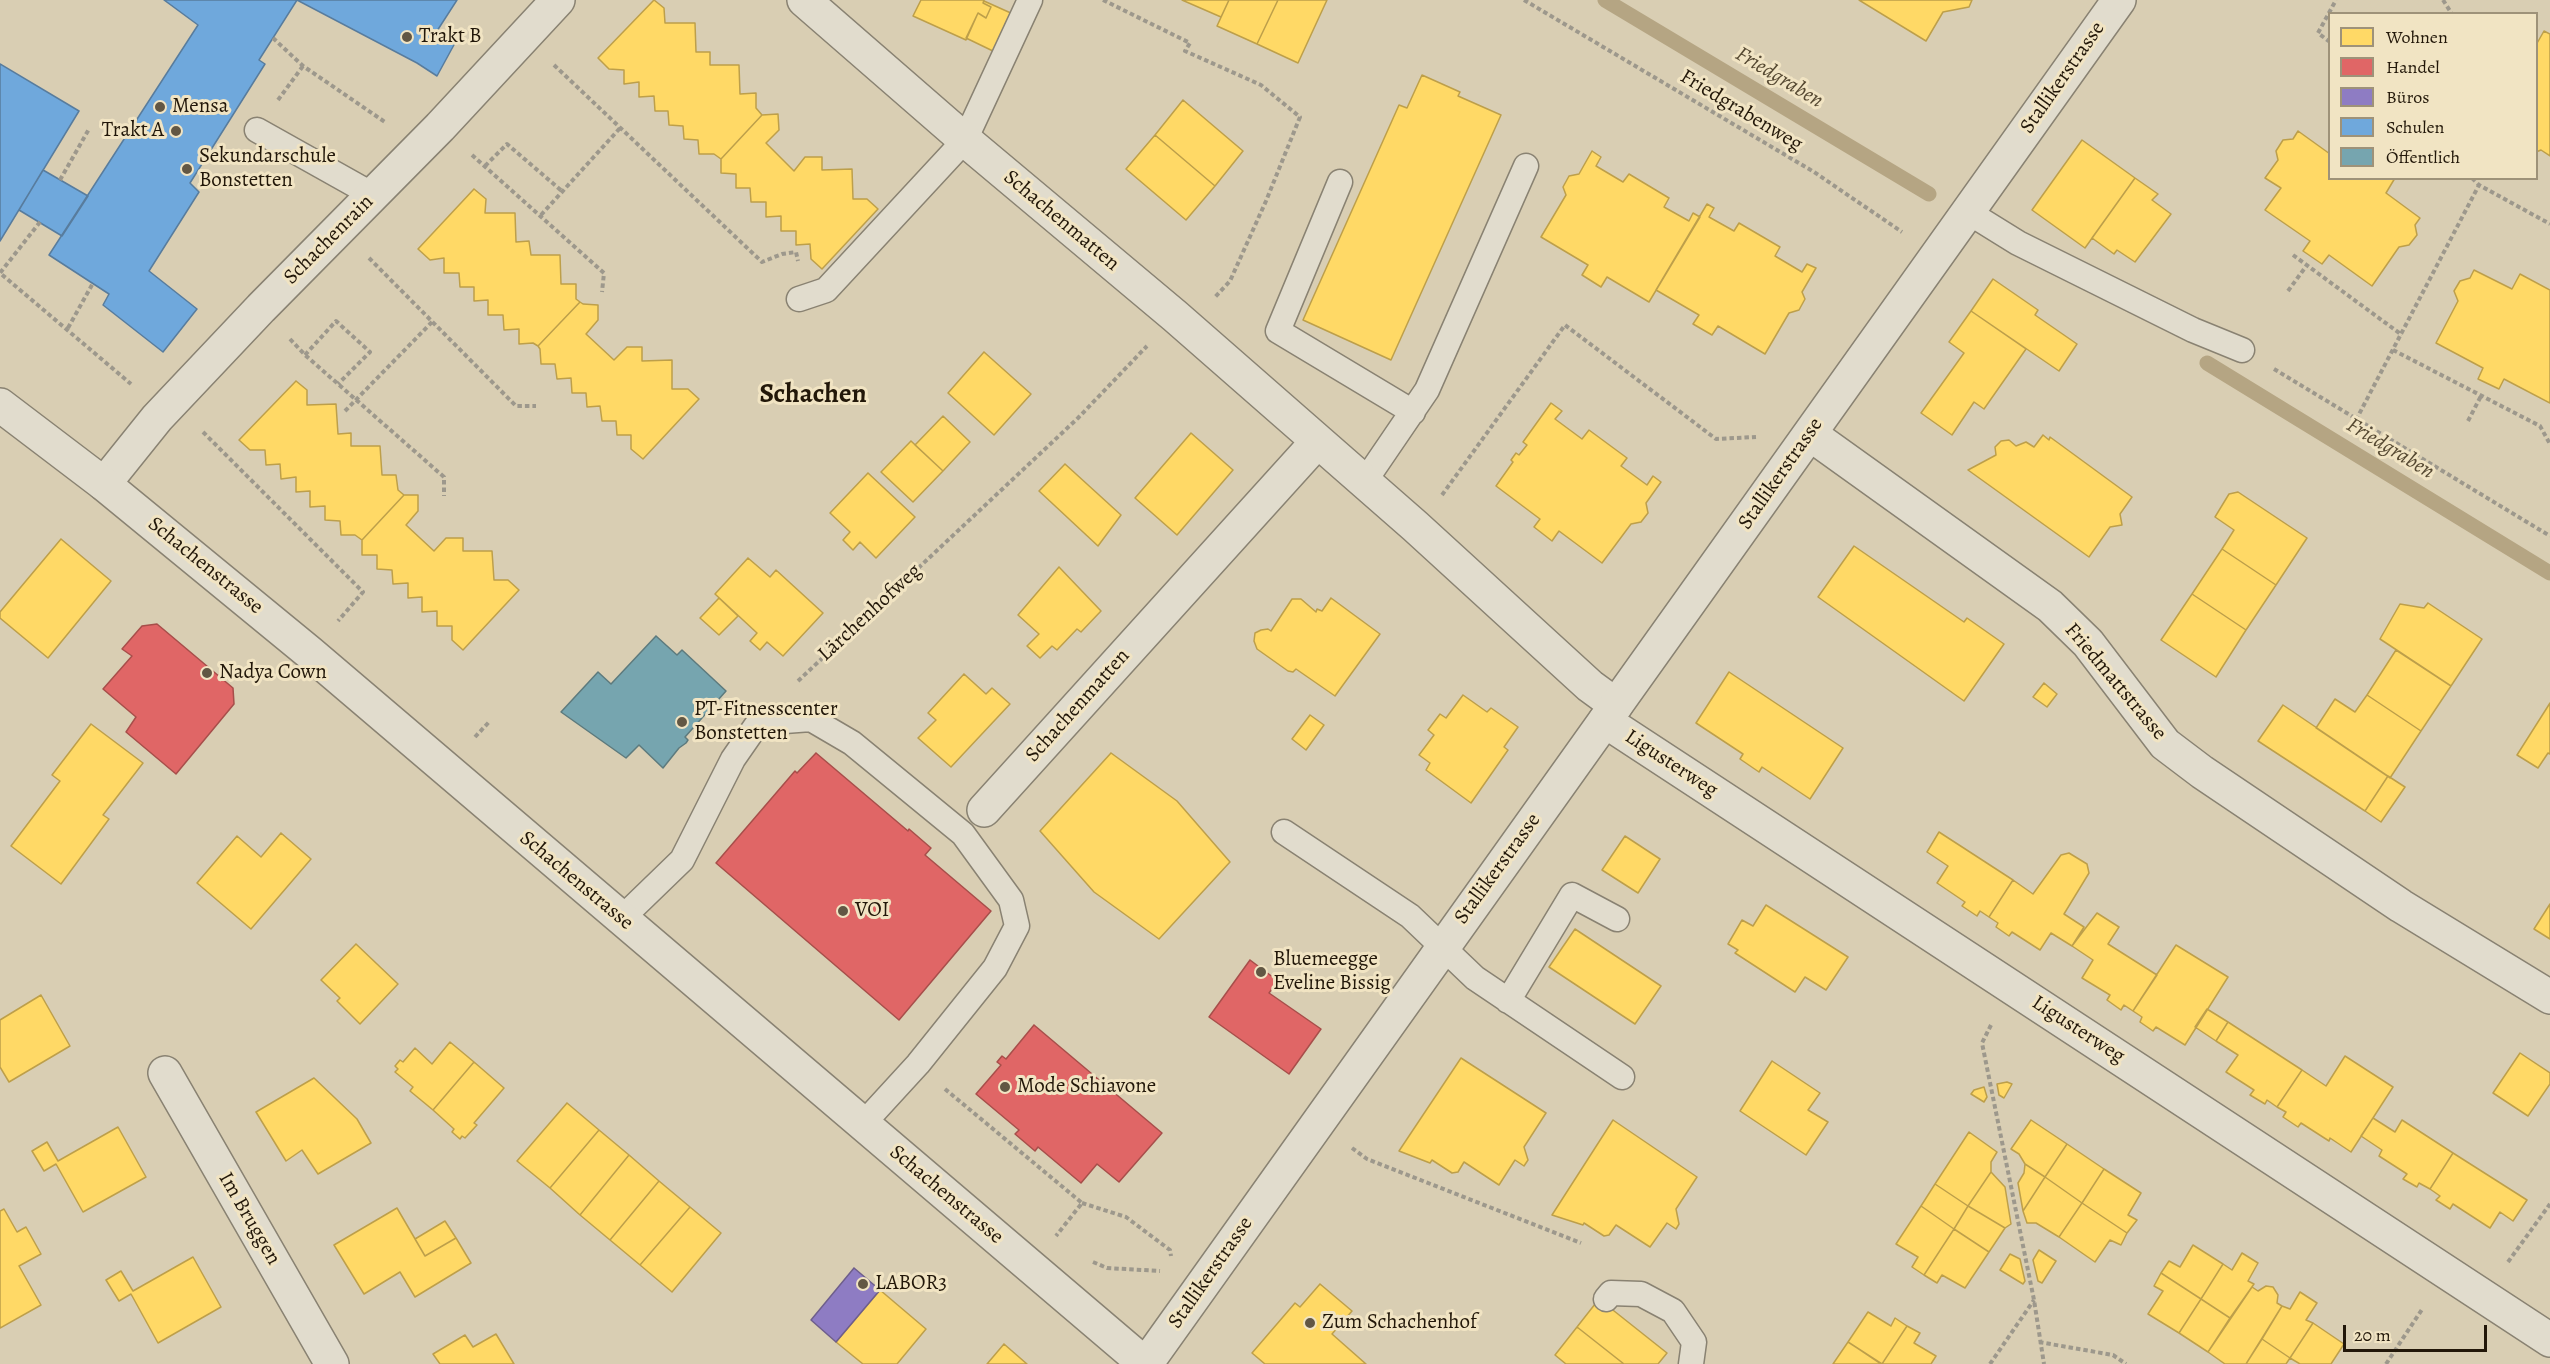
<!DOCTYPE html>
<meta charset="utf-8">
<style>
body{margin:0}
#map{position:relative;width:2550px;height:1364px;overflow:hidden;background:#d9ceb3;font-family:Alegreya,serif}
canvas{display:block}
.legend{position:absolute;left:2328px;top:12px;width:210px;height:168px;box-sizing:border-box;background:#f1e4c3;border:2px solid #9e9279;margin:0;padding:8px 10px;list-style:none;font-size:18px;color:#221709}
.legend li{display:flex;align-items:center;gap:12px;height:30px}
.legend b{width:30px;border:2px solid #9e9279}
.scale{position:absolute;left:2343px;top:1325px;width:144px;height:27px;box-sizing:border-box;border:3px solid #221709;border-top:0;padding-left:8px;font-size:18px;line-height:21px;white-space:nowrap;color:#221709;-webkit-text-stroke:4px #f1e4c3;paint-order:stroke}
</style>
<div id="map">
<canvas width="2550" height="1364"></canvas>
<ul class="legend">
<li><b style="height:16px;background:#ffd966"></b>Wohnen</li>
<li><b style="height:16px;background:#e06666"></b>Handel</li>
<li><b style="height:16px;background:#8e7cc3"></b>Büros</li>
<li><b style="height:16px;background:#6fa8dc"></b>Schulen</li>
<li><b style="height:16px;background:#76a5af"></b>Öffentlich</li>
</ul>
<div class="scale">20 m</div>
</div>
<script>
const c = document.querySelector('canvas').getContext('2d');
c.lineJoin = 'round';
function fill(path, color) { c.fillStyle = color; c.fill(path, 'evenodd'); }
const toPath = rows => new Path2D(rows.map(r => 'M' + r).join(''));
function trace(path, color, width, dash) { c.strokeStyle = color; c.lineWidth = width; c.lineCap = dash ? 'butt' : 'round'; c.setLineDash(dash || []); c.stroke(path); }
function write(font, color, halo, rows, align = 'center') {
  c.font = font + ' Alegreya,serif'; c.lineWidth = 6; c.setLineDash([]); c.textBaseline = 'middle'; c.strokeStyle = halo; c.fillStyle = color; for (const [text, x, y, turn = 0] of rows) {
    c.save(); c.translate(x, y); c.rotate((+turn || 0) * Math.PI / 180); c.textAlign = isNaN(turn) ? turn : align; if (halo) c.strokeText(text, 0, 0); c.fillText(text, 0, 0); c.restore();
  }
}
const homes = toPath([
 [654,0,664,8,665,23,695,23,696,52,710,52,710,65,739,65,740,94,756,93,756,108,762,115,721,159,714,154,699,154,698,140,684,139,683,126,669,125,668,111,655,111,654,96,639,97,639,82,624,84,624,70,609,69,598,58,654,0],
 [921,0,984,0,983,3,991,7,986,18,978,13,966,40,913,16,921,0],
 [1182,0,1229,0,1221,17,1182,0],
 [1229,0,1278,0,1257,44,1217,26,1229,0],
 [1278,0,1327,0,1298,63,1257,44,1278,0],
 [1859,0,1972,0,1969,7,1943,12,1926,41,1859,0],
 [984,1,1013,14,995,52,966,38,978,13,986,18,991,7,983,3,984,1],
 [2544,31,2550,34,2550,156,2541,150,2536,152,2536,45,2544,31],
 [1422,75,1460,92,1458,96,1501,115,1391,360,1303,320,1399,105,1407,108,1422,75],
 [1183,100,1243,151,1215,186,1155,135,1183,100],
 [778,114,779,130,766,143,794,171,805,157,822,157,822,170,852,169,853,199,867,199,878,209,822,269,811,259,810,244,796,245,796,231,781,231,781,216,766,217,766,202,751,202,750,188,736,188,736,174,721,173,721,159,762,115,778,114],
 [2298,131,2330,154,2330,178,2395,178,2386,193,2420,218,2415,225,2417,235,2409,245,2399,247,2372,286,2329,255,2322,264,2303,251,2310,241,2265,210,2281,188,2265,178,2278,160,2276,151,2283,140,2293,139,2298,131],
 [1155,135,1215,186,1186,220,1126,169,1155,135],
 [2082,140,2135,178,2085,248,2032,210,2082,140],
 [1592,151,1601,157,1596,166,1623,182,1629,174,1669,198,1664,207,1689,221,1693,213,1700,217,1649,302,1607,277,1601,287,1582,275,1588,265,1541,237,1566,195,1563,187,1569,176,1579,174,1592,151],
 [2135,178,2158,194,2152,200,2171,214,2135,262,2117,250,2114,254,2092,238,2135,178],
 [474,189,486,199,485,213,515,213,516,242,529,241,531,255,560,255,561,284,576,284,576,299,580,302,538,346,533,343,519,344,519,329,504,330,503,315,488,315,488,300,474,301,474,287,460,287,459,273,444,273,444,258,430,260,418,249,474,189],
 [1707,204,1714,208,1709,217,1734,231,1739,223,1780,247,1775,256,1802,272,1807,264,1816,268,1802,292,1805,299,1799,310,1789,313,1765,354,1718,326,1712,335,1693,324,1699,315,1656,290,1707,204],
 [2474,270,2512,289,2520,274,2550,290,2550,403,2504,379,2499,389,2478,379,2483,368,2436,343,2458,301,2454,291,2460,281,2470,278,2474,270],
 [1993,279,2038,310,2035,315,2077,344,2059,371,1971,311,1993,279],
 [580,302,583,304,598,305,598,320,586,334,614,360,627,347,642,347,642,361,672,360,672,389,688,389,699,399,643,459,631,449,631,435,617,435,616,421,602,421,600,406,587,407,586,393,572,393,571,378,557,379,555,364,541,364,540,349,538,346,580,302],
 [1971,311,2026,349,1984,409,1974,402,1952,435,1921,413,1964,353,1949,342,1971,311],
 [984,352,1031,394,994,435,948,393,984,352],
 [296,381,307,390,307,405,336,404,338,434,351,433,351,446,380,446,382,475,396,475,398,490,404,495,362,540,355,535,341,535,340,521,325,520,325,506,310,507,310,491,296,492,296,477,281,479,280,464,266,465,265,450,250,450,239,440,296,381],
 [1551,403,1562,411,1555,419,1582,439,1589,430,1627,458,1621,466,1647,485,1653,476,1661,482,1646,503,1648,513,1641,522,1631,524,1602,563,1559,531,1552,541,1534,527,1540,519,1496,486,1513,462,1511,460,1516,453,1519,455,1527,445,1523,442,1551,403],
 [943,416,970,442,943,471,915,445,943,416],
 [1191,433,1233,470,1177,535,1135,498,1191,433],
 [2043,435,2049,440,2050,437,2132,497,2120,514,2122,525,2110,527,2089,557,1968,470,1996,455,1995,447,2001,441,2009,440,2016,446,2026,442,2034,447,2043,435],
 [911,441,943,471,913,502,881,472,911,441],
 [1065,464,1121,515,1098,546,1039,491,1065,464],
 [868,473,915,517,876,558,860,542,853,550,843,540,850,532,830,513,868,473],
 [2238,492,2307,538,2276,585,2222,549,2234,530,2215,517,2229,494,2238,492],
 [404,495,418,495,418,511,406,525,434,551,446,538,463,538,463,551,492,551,494,580,508,580,519,590,463,650,452,640,452,626,437,626,437,611,422,612,422,597,408,598,408,583,393,584,392,570,377,569,377,555,362,555,362,540,404,495],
 [61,539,111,581,48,658,0,618,0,612,61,539],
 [1854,546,1964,622,1967,618,2004,644,1964,701,1818,597,1854,546],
 [2222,549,2276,585,2246,630,2192,594,2222,549],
 [748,558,770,577,776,570,823,613,783,656,767,642,760,650,750,641,757,633,715,594,748,558],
 [1059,567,1101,611,1081,632,1077,629,1057,650,1052,646,1040,658,1027,646,1039,634,1018,615,1059,567],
 [2192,594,2246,630,2216,677,2161,640,2192,594],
 [719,598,738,616,719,635,700,618,719,598],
 [1331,598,1380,634,1335,696,1296,669,1293,672,1288,671,1257,649,1254,641,1255,633,1261,630,1268,629,1271,631,1292,599,1301,599,1316,612,1317,609,1322,611,1331,598],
 [2428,603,2482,639,2451,686,2380,639,2400,604,2424,608,2428,603],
 [2396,650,2451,686,2421,731,2367,695,2396,650],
 [1729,672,1843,748,1810,799,1762,767,1759,772,1740,759,1743,754,1696,723,1729,672],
 [964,674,986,694,992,688,1010,704,951,767,918,738,936,720,928,713,964,674],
 [2044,683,2057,694,2047,707,2033,697,2044,683],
 [1463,695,1487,712,1491,708,1518,727,1504,747,1508,750,1471,803,1426,770,1430,763,1419,755,1434,735,1428,730,1440,714,1446,718,1463,695],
 [2367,695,2421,731,2390,778,2316,728,2335,699,2355,712,2367,695],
 [2550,703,2550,754,2548,753,2538,768,2517,755,2550,703],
 [2283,705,2388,776,2365,811,2258,741,2283,705],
 [1310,715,1324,725,1306,750,1292,739,1310,715],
 [91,724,143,763,103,815,109,819,61,884,11,846,60,781,52,775,91,724],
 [1111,753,1177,801,1230,862,1159,939,1094,892,1040,831,1111,753],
 [2388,776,2405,787,2381,822,2365,811,2388,776],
 [1939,832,2013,880,1989,917,1980,911,1977,916,1962,906,1965,902,1937,883,1948,866,1927,852,1939,832],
 [281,833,311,859,251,929,197,883,237,836,261,857,281,833],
 [1625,836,1660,859,1638,893,1602,870,1625,836],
 [2069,853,2087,864,2089,873,2064,914,2084,927,2072,946,2051,933,2040,950,2012,932,2009,936,1996,927,1998,923,1989,917,2013,880,2033,894,2061,855,2069,853],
 [2550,904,2550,939,2534,929,2550,904],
 [1766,905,1848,957,1826,990,1805,977,1795,992,1735,953,1738,950,1728,944,1742,920,1753,926,1766,905],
 [2097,913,2119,927,2108,944,2157,975,2133,1011,2124,1005,2121,1010,2107,1000,2110,995,2082,978,2093,960,2072,946,2097,913],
 [1575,929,1661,986,1635,1024,1549,967,1575,929],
 [356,944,398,984,360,1024,337,1001,340,998,321,980,356,944],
 [2176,945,2228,977,2185,1045,2156,1027,2153,1031,2140,1022,2142,1017,2133,1011,2176,945],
 [41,995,70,1046,9,1082,0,1067,0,1020,41,995],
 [2207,1009,2228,1022,2216,1041,2195,1027,2207,1009],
 [2228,1022,2302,1070,2277,1107,2267,1100,2265,1104,2250,1095,2254,1090,2226,1072,2238,1055,2216,1041,2228,1022],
 [450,1042,474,1062,433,1110,410,1091,413,1087,395,1072,398,1069,395,1066,400,1060,403,1062,415,1048,432,1064,450,1042],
 [2520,1053,2550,1073,2550,1084,2528,1116,2493,1093,2520,1053],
 [2345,1056,2393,1087,2351,1152,2330,1138,2329,1141,2301,1123,2298,1127,2283,1117,2286,1112,2277,1107,2302,1070,2326,1086,2345,1056],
 [1461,1058,1546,1113,1524,1147,1528,1160,1524,1166,1515,1160,1499,1185,1464,1162,1458,1172,1452,1173,1432,1160,1430,1163,1399,1151,1461,1058],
 [1772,1061,1820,1093,1808,1110,1828,1122,1806,1155,1740,1111,1772,1061],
 [474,1062,504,1088,474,1123,477,1125,465,1138,462,1136,460,1139,452,1132,454,1129,433,1110,474,1062],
 [314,1078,357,1119,371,1143,318,1174,302,1150,286,1161,256,1112,314,1078],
 [2007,1082,2012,1084,2004,1098,1999,1095,1997,1084,2007,1082],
 [1984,1087,1987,1097,1984,1102,1971,1094,1974,1090,1984,1087],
 [567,1103,599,1130,550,1188,517,1161,567,1103],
 [2373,1118,2395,1132,2402,1120,2453,1153,2430,1189,2419,1183,2417,1187,2403,1179,2407,1174,2379,1156,2382,1150,2361,1136,2373,1118],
 [1613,1120,1697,1177,1676,1209,1679,1224,1676,1229,1667,1223,1650,1247,1616,1225,1609,1235,1604,1236,1584,1223,1583,1225,1552,1215,1613,1120],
 [2031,1120,2067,1144,2045,1177,2025,1164,2019,1154,2011,1149,2031,1120],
 [118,1127,146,1177,83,1212,56,1164,44,1171,32,1151,47,1142,58,1161,118,1127],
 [599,1130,629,1155,580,1215,550,1188,599,1130],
 [1969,1132,1997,1152,1991,1162,1991,1172,1968,1206,1935,1184,1969,1132],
 [2067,1144,2104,1169,2082,1203,2045,1177,2067,1144],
 [2453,1153,2527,1200,2513,1221,2500,1212,2490,1228,2453,1204,2450,1209,2436,1200,2440,1196,2430,1189,2453,1153],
 [629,1155,659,1181,610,1240,580,1215,629,1155],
 [2025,1164,2045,1177,2023,1211,2018,1183,2024,1173,2025,1164],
 [2104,1169,2141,1193,2128,1215,2137,1220,2127,1233,2082,1203,2104,1169],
 [1991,1172,2005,1187,2011,1224,2005,1228,1968,1206,1991,1172],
 [2045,1177,2082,1203,2059,1237,2036,1223,2027,1223,2023,1211,2045,1177],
 [659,1181,690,1207,640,1265,610,1240,659,1181],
 [1935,1184,1968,1206,1954,1229,1921,1206,1935,1184],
 [2082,1203,2127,1233,2121,1245,2110,1240,2095,1262,2059,1237,2082,1203],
 [1921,1206,1954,1229,1924,1275,1912,1267,1918,1257,1896,1244,1921,1206],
 [1968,1206,2005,1228,1989,1252,1954,1229,1968,1206],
 [690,1207,721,1233,672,1292,640,1265,690,1207],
 [397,1208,425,1256,456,1238,471,1263,415,1297,400,1272,364,1294,334,1245,397,1208],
 [4,1209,17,1232,26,1227,41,1254,19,1266,41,1305,0,1328,0,1211,4,1209],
 [445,1221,456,1238,425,1256,415,1239,445,1221],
 [1954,1229,1989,1252,1965,1288,1942,1275,1937,1283,1924,1275,1954,1229],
 [2193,1245,2223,1264,2201,1299,2161,1273,2169,1261,2180,1267,2193,1245],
 [2039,1250,2056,1261,2042,1283,2038,1281,2033,1260,2039,1250],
 [2242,1253,2258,1263,2248,1281,2254,1284,2230,1318,2201,1299,2223,1264,2232,1270,2242,1253],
 [2010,1254,2020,1259,2025,1281,2023,1284,2000,1270,2010,1254],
 [193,1257,221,1307,158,1343,131,1294,119,1301,106,1280,121,1271,133,1291,193,1257],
 [2161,1273,2201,1299,2179,1333,2148,1314,2163,1291,2154,1286,2161,1273],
 [1320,1284,1352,1311,1332,1334,1366,1364,1265,1364,1252,1353,1295,1303,1300,1307,1320,1284],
 [2266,1286,2273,1287,2278,1295,2277,1303,2282,1306,2246,1364,2225,1364,2208,1352,2252,1287,2258,1291,2266,1286],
 [880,1290,926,1329,897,1364,863,1364,836,1342,880,1290],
 [2300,1292,2317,1303,2306,1320,2313,1323,2290,1358,2262,1339,2282,1306,2290,1309,2300,1292],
 [1599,1299,1667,1353,1658,1364,1624,1364,1577,1327,1599,1299],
 [2201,1299,2230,1318,2208,1352,2179,1333,2201,1299],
 [1868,1312,1891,1326,1895,1318,1907,1326,1882,1364,1848,1342,1868,1312],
 [2313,1323,2344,1344,2331,1364,2300,1364,2290,1358,2313,1323],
 [1907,1326,1920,1333,1914,1343,1936,1356,1931,1364,1882,1364,1907,1326],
 [1577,1327,1624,1364,1566,1364,1555,1355,1577,1327],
 [496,1334,514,1364,440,1364,433,1354,465,1335,473,1347,496,1334],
 [2262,1339,2290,1358,2286,1364,2246,1364,2262,1339],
 [1848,1342,1881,1364,1833,1364,1848,1342],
 [1004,1344,1027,1364,987,1364,1004,1344]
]);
fill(homes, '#ffd966');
trace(homes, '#bd9f4a', 1.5);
const shops = toPath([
 [157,624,233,688,234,704,176,774,126,732,136,717,103,689,132,656,122,649,142,626,157,624],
 [816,753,908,831,909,829,931,848,925,855,991,911,899,1020,716,863,795,771,797,773,816,753],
 [1250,960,1278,981,1269,993,1321,1029,1289,1074,1209,1017,1250,960],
 [1034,1025,1162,1133,1119,1182,1097,1164,1081,1183,1038,1147,1035,1151,1015,1134,1019,1130,976,1094,1001,1065,997,1062,1002,1056,1006,1059,1034,1025]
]);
fill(shops, '#e06666');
trace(shops, '#a74e4a', 1.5);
const offices = toPath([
 [854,1268,880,1290,836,1342,811,1320,854,1268]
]);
fill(offices, '#8e7cc3');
trace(offices, '#6e5e8b', 1.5);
const schools = toPath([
 [164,0,297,0,259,60,265,64,190,183,199,192,149,271,197,309,163,352,103,305,109,294,49,255,198,25,164,0],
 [297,0,457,0,437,31,455,43,437,76,417,63,297,0],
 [0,64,79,111,0,241,0,64],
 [43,170,88,196,62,236,19,210,43,170]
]);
fill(schools, '#6fa8dc');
trace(schools, '#587c9d', 1.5);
const public = toPath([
 [656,636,677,655,682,650,726,691,685,737,688,740,686,743,679,748,663,768,639,745,626,758,561,712,598,672,611,684,656,636]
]);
fill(public, '#76a5af');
trace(public, '#5d7a7d', 1.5);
trace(toPath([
 [1605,0,1929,194],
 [2207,363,2550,573]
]), '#b5a583', 15);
const service = toPath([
 [257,130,373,195],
 [1340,182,1278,331,1413,412],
 [1968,212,2018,243,2193,330,2242,350],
 [799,299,826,290,965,140,1030,0],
 [1365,481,1427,390,1526,166],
 [1284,832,1410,916,1475,978,1622,1077],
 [621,919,682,860,733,759,758,723,811,719,852,743,963,834,1011,900,1017,926,995,968,918,1064,863,1124],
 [1508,1001,1572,895,1617,919],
 [1606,1299,1611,1293,1641,1294,1673,1311,1694,1342,1691,1364]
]);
const minor = toPath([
 [804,0,965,140,1175,316,1415,526,1590,686,1616,705],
 [1810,434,2050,606,2088,643,2165,744,2202,772,2401,906,2550,997],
 [104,484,157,418,261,308,440,127,558,0],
 [1605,721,2550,1340],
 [984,810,1317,442],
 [165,1073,332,1364]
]);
const tertiary = toPath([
 [0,405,104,484,310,653,1145,1364],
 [1146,1364,2119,0]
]);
trace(service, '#898272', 27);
trace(minor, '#898272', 36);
trace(tertiary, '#898272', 36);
trace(toPath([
 [1103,0,1190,43,1185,51,1261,85,1300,117,1266,201,1230,281,1215,297],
 [1524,0,1814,172,1902,232],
 [2443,0,2452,14],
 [273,38,303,66,385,122],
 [2330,42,2318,33,2336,0],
 [554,65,762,262,782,254,796,252,798,261],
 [278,100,303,66],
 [472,155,604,273,602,292],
 [485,166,507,144,563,192],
 [2472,178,2479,185,2550,224],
 [60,180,89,129],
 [541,215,621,127],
 [40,222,0,273,131,384],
 [2293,255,2402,335],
 [369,258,516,406,536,406],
 [2288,291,2307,265],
 [68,328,93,283],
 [290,339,305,355,444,477,444,496],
 [2393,350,2540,426,2550,444],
 [305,355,336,321,370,352,338,384],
 [2274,369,2550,536],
 [345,411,432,322],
 [2356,420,2479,185],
 [2468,421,2481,396],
 [203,432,363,592,338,621],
 [1442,495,1565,325,1716,439,1756,437],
 [798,681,1078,418,1147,346],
 [475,737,489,722],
 [1991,1025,1982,1043,2034,1300,2044,1364],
 [945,1089,1082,1203,1056,1236],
 [1352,1148,1367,1159,1581,1243],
 [1082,1203,1126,1217,1170,1250,1171,1256],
 [1093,1262,1107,1268,1160,1271],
 [2508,1262,2550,1204],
 [2039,1342,2113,1355,2126,1364],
 [1990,1364,2034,1300],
 [2386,1364,2423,1308]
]), '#9d988c', 4, [4.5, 3]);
trace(service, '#e1dccd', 24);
trace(minor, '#e1dccd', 33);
trace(tertiary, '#e1dccd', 33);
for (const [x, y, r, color] of [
 [407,37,6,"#625744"],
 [160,107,6,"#625744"],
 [176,131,6,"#625744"],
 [187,169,6,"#625744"],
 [207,673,6,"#625744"],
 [682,722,6,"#625744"],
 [843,911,6,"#625744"],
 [1261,972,6,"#625744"],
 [1005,1087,6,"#625744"],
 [863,1284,6,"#625744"],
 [1310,1323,6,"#625744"]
]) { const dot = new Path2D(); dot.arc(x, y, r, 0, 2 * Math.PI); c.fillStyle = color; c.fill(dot); trace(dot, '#f1e4c3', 2); }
write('21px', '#221709', '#f1e4c3', [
 ["Trakt B",419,37],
 ["Mensa",172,107],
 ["Trakt A",164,131,"right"],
 ["Sekundarschule",199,157],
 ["Bonstetten",199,181],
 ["Nadya Cown",219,673],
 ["PT-Fitnesscenter",694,710],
 ["Bonstetten",694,734],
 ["VOI",855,911],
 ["Bluemeegge",1273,960],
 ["Eveline Bissig",1273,984],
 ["Mode Schiavone",1017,1087],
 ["LABOR3",875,1284],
 ["Zum Schachenhof",1322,1323]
], 'left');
write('21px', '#221709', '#f1e4c3', [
 ["Stallikerstrasse",2063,78,-55],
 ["Friedgrabenweg",1741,111,31],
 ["Schachenmatten",1061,221,40],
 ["Schachenrain",329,240,-45],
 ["Stallikerstrasse",1781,474,-55],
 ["Schachenstrasse",205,566,39],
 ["Lärchenhofweg",870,613,-43],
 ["Friedmattstrasse",2115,682,50],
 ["Schachenmatten",1078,706,-48],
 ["Ligusterweg",1671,764,33],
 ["Stallikerstrasse",1498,869,-54],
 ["Schachenstrasse",576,881,40],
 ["Ligusterweg",2078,1030,33],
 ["Schachenstrasse",946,1195,40],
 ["Im Bruggen",249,1219,60],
 ["Stallikerstrasse",1211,1273,-55]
]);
write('italic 22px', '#564932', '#f1e4c3', [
 ["Friedgraben",1779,78,31],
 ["Friedgraben",2390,449,31]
]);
write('bold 27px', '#221709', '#f1e4c3', [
 ["Schachen",813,395]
]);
</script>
